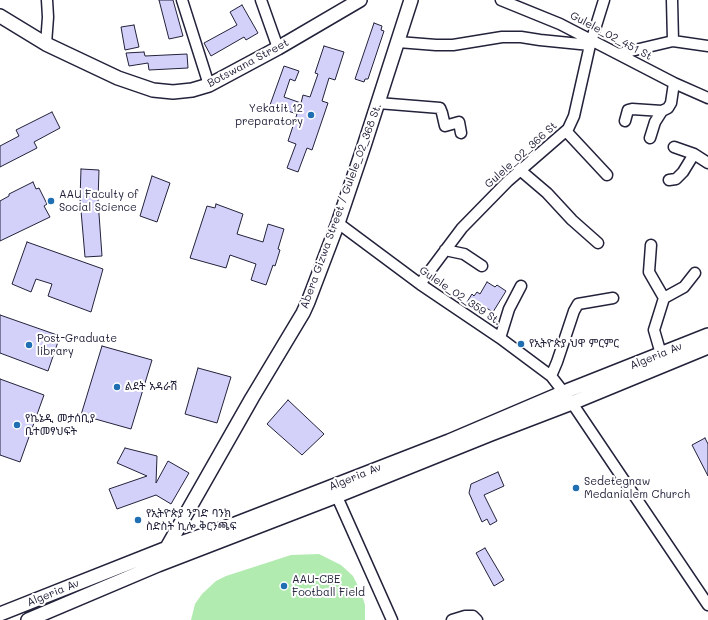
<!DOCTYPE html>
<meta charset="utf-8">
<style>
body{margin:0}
canvas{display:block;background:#fff}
</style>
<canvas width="708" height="620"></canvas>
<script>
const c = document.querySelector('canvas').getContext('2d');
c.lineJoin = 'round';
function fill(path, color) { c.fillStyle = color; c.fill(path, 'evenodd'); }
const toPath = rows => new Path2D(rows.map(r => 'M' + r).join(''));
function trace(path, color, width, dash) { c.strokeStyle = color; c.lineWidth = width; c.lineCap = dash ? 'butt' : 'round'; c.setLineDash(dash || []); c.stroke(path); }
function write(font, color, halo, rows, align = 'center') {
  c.font = font + ' Mali,"Noto Sans Ethiopic",sans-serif'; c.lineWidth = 4; c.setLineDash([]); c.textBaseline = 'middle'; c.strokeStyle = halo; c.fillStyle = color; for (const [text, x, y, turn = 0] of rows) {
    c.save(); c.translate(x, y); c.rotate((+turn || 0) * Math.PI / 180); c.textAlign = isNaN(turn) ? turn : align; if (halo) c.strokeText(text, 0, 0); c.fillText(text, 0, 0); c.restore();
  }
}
fill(toPath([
 [319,554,341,565,353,576,361,592,365,605,365,620,191,620,195,604,202,594,216,581,226,576,291,555]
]), '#b2ebaf');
const building = toPath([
 [159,0,173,0,183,36,169,39,159,0],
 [242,5,258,33,246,40,244,37,211,56,204,43,237,25,230,12,242,5],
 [374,23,382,26,381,30,384,31,368,79,365,79,364,82,355,79,374,23],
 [134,25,139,47,125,50,121,27,134,25],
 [324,46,344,52,335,80,329,78,322,101,328,103,312,150,307,148,298,172,287,168,296,144,288,141,297,114,270,105,284,66,299,71,295,81,290,79,284,97,301,103,303,95,310,97,318,74,315,73,324,46],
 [144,52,145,56,187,54,188,68,149,70,148,63,129,66,126,53,144,52],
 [52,112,60,128,34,142,37,148,0,167,0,146,19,136,16,130,52,112],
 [81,169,99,170,98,200,102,256,85,257,80,199,81,169],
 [152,176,170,183,157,222,140,216,152,176],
 [33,182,36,189,39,188,47,204,44,206,50,217,0,241,0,201,9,196,9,194,33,182],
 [216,204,243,214,237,234,263,242,268,224,284,229,278,249,280,250,275,266,273,265,266,285,251,280,256,264,230,255,226,268,190,258,207,206,215,208,216,204],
 [27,242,103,269,91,312,48,296,52,284,36,279,31,292,12,284,27,242],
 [487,282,495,287,497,285,506,291,493,312,483,306,480,310,467,302,472,294,474,296,477,292,480,294,487,282],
 [0,315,60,336,48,371,0,353,0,315],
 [102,346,152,360,131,429,81,415,102,346],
 [198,368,231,377,217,423,185,414,198,368],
 [0,379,44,395,20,462,0,455,0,379],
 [288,400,324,434,302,455,267,424,288,400],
 [705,438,708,444,708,476,692,445,705,438],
 [125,448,157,456,156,483,168,461,189,473,171,504,156,495,117,509,109,489,147,476,117,463,125,448],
 [498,472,504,486,484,495,497,521,490,525,487,519,482,522,469,493,471,484,498,472],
 [485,548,504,580,494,586,476,553,485,548]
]);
fill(building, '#d3d1f9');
trace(building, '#22223b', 1);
const minor = toPath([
 [182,0,209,85],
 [261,0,278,48],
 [501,0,560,24,674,83,708,98],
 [672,0,673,41],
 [398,42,436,45,453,45,502,37,521,37,540,40,590,45],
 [46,44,48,17,47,0],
 [618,54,673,41,708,46],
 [378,103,440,108,442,113,445,126,459,122,461,133],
 [625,121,628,110,632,109,662,111,668,108,671,103,674,83],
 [566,131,607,175],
 [650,138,655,122,662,111],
 [674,147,694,154,708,163],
 [520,170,547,193,572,220,598,243],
 [669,180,676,179,683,172,694,154],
 [338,223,420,284,500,338,551,376,572,403,708,605],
 [651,245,649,272,664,298],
 [445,250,464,254,482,266],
 [420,284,462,228,508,181,568,129,574,116,590,45,604,0],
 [500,338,509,309,521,286],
 [661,354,654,330,664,298,684,287,695,273],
 [551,376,557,362,574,311,578,304,613,298],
 [334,490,392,620],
 [452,620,465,616,473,616,477,620]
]);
const major = toPath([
 [0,16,46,44,118,78,153,90,173,92,192,90,209,85,278,48,360,0],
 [165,551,252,398,303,313,308,302,338,223,364,146,411,0],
 [0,614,167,548,235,524,449,441,564,392,708,335],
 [28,620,158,565,337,496,491,434,572,403,708,347]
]);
trace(minor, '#22223b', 13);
trace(major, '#22223b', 16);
trace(minor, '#fff', 10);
trace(major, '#fff', 13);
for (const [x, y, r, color] of [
 [311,115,4,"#1f6fb2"],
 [51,201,4,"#1f6fb2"],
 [521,344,4,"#1f6fb2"],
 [29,345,4,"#1f6fb2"],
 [117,387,4,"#1f6fb2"],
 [17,425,4,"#1f6fb2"],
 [576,488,4,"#1f6fb2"],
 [138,520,4,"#1f6fb2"],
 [284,586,4,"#1f6fb2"]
]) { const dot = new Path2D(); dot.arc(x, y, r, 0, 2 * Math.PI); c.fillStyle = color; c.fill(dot); trace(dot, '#fff', 1.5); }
write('11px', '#22223b', '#fff', [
 ["Gulele_02_451 St",611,36,28],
 ["Botswana Street",248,63,-28],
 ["Gulele_02_366 St",521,155,-42],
 ["Abera Gizwa Street / Gulele_02_368 St.",341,206,-70],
 ["Gulele_02_359 St.",460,296,34],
 ["Algeria Av",656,356,-22],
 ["Algeria Av",355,477,-22],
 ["Algeria Av",53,593,-22]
]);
write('11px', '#22223b', '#fff', [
 ["Yekatit 12",303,109,"right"],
 ["preparatory",303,122,"right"],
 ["AAU Faculty of",59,195],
 ["Social Science",59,208],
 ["Post-Graduate",37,339],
 ["library",37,352],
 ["የኢትዮጵያ ህዋ ምርምር",529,344],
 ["ልደት አዳራሽ",125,387],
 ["የኬኔዲ መታሰቢያ",25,419],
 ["ቤተመፃህፍት",25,432],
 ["Sedetegnaw",584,482],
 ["Medanialem Church",584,495],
 ["የኢትዮጵያ ንግድ ባንክ",146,514],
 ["ስድስት ኪሎ ቅርንጫፍ",146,527],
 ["AAU-CBE",292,580],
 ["Football Field",292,593]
], 'left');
</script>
